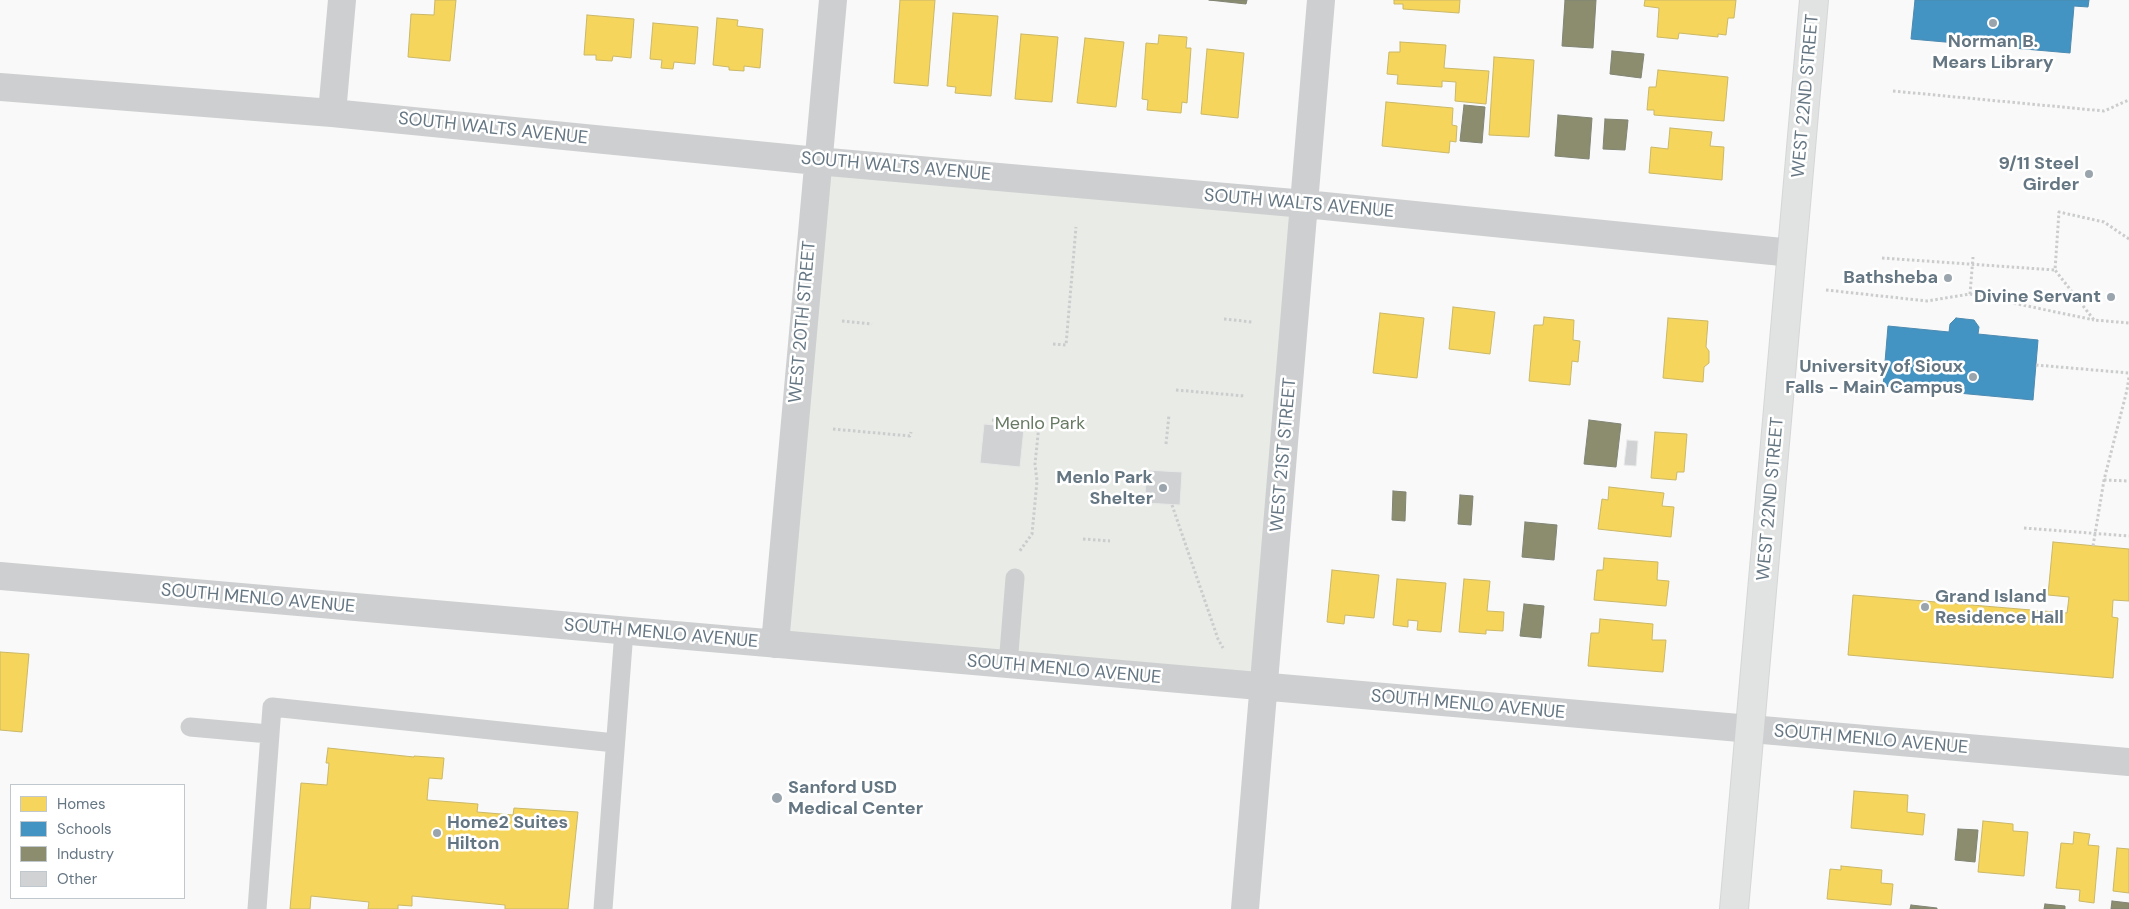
<!DOCTYPE html>
<style>
body{margin:0}
#map{position:relative;width:2129px;height:909px;overflow:hidden;background:#f9f9f9;font-family:"DM Sans",sans-serif}
canvas{display:block}
.legend{position:absolute;left:10px;top:784px;width:175px;height:115px;box-sizing:border-box;background:#fff;border:1px solid #c1c8cd;margin:0;padding:6px 9px;list-style:none;font-size:15px;color:#657683}
.legend li{display:flex;align-items:center;gap:10px;height:25px}
.legend b{width:25px;border:1px solid #c1c8cd}
</style>
<div id="map">
<canvas width="2129" height="909"></canvas>
<ul class="legend">
<li><b style="height:14px;background:#f6d55c"></b>Homes</li>
<li><b style="height:14px;background:#4393c3"></b>Schools</li>
<li><b style="height:14px;background:#8c8c6e"></b>Industry</li>
<li><b style="height:14px;background:#d0d2d3"></b>Other</li>
</ul>
</div>
<script>
const c = document.querySelector('canvas').getContext('2d');
c.lineJoin = 'round';
function fill(path, color) { c.fillStyle = color; c.fill(path, 'evenodd'); }
const toPath = rows => new Path2D(rows.map(r => 'M' + r).join(''));
function trace(path, color, width, dash) { c.strokeStyle = color; c.lineWidth = width; c.lineCap = dash ? 'butt' : 'round'; c.setLineDash(dash || []); c.stroke(path); }
function write(font, color, halo, rows, align = 'center') {
  c.font = font + ' "DM Sans",sans-serif'; c.lineWidth = 5; c.setLineDash([]); c.textBaseline = 'middle'; c.strokeStyle = halo; c.fillStyle = color; for (const [text, x, y, turn = 0] of rows) {
    c.save(); c.translate(x, y); c.rotate((+turn || 0) * Math.PI / 180); c.textAlign = isNaN(turn) ? turn : align; if (halo) c.strokeText(text, 0, 0); c.fillText(text, 0, 0); c.restore();
  }
}
fill(toPath([
 [817,161,1305,204,1265,687,775,644]
]), '#e8ebe6');
const homes = toPath([
 [435,0,456,0,450,61,408,57,411,14,434,15,435,0],
 [900,0,935,0,928,86,894,83,900,0],
 [1394,0,1460,0,1459,13,1403,9,1403,4,1394,4,1394,0],
 [1645,0,1736,0,1734,18,1728,18,1726,35,1718,34,1718,37,1679,33,1678,39,1657,37,1659,8,1644,6,1645,0],
 [953,13,998,16,991,96,955,93,956,87,947,86,953,13],
 [587,15,634,19,631,58,613,56,612,61,596,60,596,55,584,55,587,15],
 [717,18,738,20,737,26,763,29,760,68,744,66,744,71,729,70,729,67,713,65,717,18],
 [653,23,698,27,695,64,674,62,673,69,661,68,662,60,650,59,653,23],
 [1021,34,1058,37,1052,102,1015,99,1021,34],
 [1159,35,1187,37,1186,48,1191,48,1187,103,1182,102,1181,113,1147,110,1148,100,1142,99,1146,43,1158,44,1159,35],
 [1085,38,1124,42,1116,107,1077,103,1085,38],
 [1400,42,1446,45,1444,68,1489,71,1486,104,1455,101,1456,82,1442,81,1442,87,1397,84,1398,75,1387,74,1389,52,1400,52,1400,42],
 [1207,49,1244,53,1238,118,1201,114,1207,49],
 [1494,57,1534,60,1529,137,1489,135,1494,57],
 [1658,70,1728,77,1724,121,1654,115,1654,110,1647,110,1649,87,1656,87,1658,70],
 [1386,102,1453,108,1452,125,1457,126,1456,142,1450,141,1449,153,1382,146,1386,102],
 [1670,128,1712,132,1710,146,1724,147,1722,180,1649,173,1651,147,1668,149,1670,128],
 [1453,307,1495,312,1490,354,1449,349,1453,307],
 [1380,313,1424,318,1417,378,1373,373,1380,313],
 [1544,317,1574,320,1573,340,1580,341,1578,362,1572,361,1570,385,1529,381,1534,325,1543,325,1544,317],
 [1668,318,1708,321,1706,347,1709,351,1709,363,1704,367,1703,382,1663,378,1668,318],
 [1655,432,1687,434,1684,472,1677,472,1676,480,1651,478,1655,432],
 [1609,487,1664,493,1662,506,1674,507,1671,537,1598,529,1602,499,1608,500,1609,487],
 [2053,542,2129,549,2129,601,2113,600,2112,617,2118,618,2113,678,1848,655,1853,595,2067,613,2069,597,2048,595,2053,542],
 [1604,558,1658,562,1657,580,1669,581,1666,606,1594,600,1597,570,1603,570,1604,558],
 [1332,570,1379,575,1374,618,1345,615,1344,624,1327,622,1332,570],
 [1397,579,1446,583,1441,632,1417,630,1418,621,1408,620,1408,627,1393,625,1397,579],
 [1464,579,1490,581,1487,611,1504,612,1503,631,1486,630,1486,634,1459,632,1464,579],
 [1600,619,1653,624,1652,640,1666,640,1663,672,1588,666,1591,633,1599,633,1600,619],
 [0,652,29,654,22,732,0,730,0,652],
 [328,748,414,757,414,756,444,758,442,779,429,778,427,800,478,804,477,812,513,815,514,808,578,812,568,909,505,909,505,905,412,896,412,906,398,905,398,909,368,909,369,902,311,896,310,909,290,909,301,783,327,785,329,763,326,763,328,748],
 [1854,791,1908,795,1907,812,1925,814,1923,835,1851,828,1854,791],
 [1983,821,2013,824,2013,831,2028,832,2024,876,1978,872,1983,821],
 [2074,832,2090,834,2088,845,2099,846,2094,903,2079,901,2080,890,2056,888,2061,843,2073,844,2074,832],
 [2117,848,2129,849,2129,893,2113,891,2117,848],
 [1841,866,1882,870,1881,883,1893,884,1891,905,1827,899,1830,869,1841,870,1841,866]
]);
fill(homes, '#f6d55c');
trace(homes, '#cab868', 1);
const schools = toPath([
 [1915,0,2089,0,2088,7,2074,6,2070,53,1911,39,1915,0],
 [1956,318,1974,320,1979,327,1978,334,2038,340,2033,400,1883,386,1888,326,1949,332,1950,324,1956,318]
]);
fill(schools, '#4393c3');
trace(schools, '#4d8ab0', 1);
const industry = toPath([
 [1209,0,1247,0,1246,4,1209,0],
 [1565,0,1596,0,1593,48,1562,46,1565,0],
 [1612,51,1644,54,1641,78,1610,74,1612,51],
 [1464,105,1485,107,1482,143,1460,141,1464,105],
 [1558,115,1592,118,1589,159,1555,156,1558,115],
 [1605,119,1628,120,1625,150,1603,149,1605,119],
 [1589,420,1621,424,1616,467,1584,464,1589,420],
 [1393,491,1406,492,1405,521,1392,520,1393,491],
 [1460,495,1473,496,1471,525,1458,524,1460,495],
 [1525,522,1557,525,1554,560,1522,557,1525,522],
 [1524,604,1544,606,1541,638,1520,636,1524,604],
 [1958,829,1978,830,1975,862,1955,860,1958,829],
 [2112,901,2129,903,2129,909,2111,909,2112,901],
 [2045,904,2065,906,2065,909,2044,909,2045,904],
 [1911,905,1937,908,1937,909,1910,909,1911,905]
]);
fill(industry, '#8c8c6e');
trace(industry, '#808574', 1);
const building = toPath([
 [984,424,1024,428,1020,467,980,463,984,424],
 [1627,440,1638,441,1636,466,1624,465,1627,440],
 [1146,470,1182,472,1180,505,1145,503,1146,470]
]);
fill(building, '#d0d2d3');
trace(building, '#e8e8e8', 1);
const secondary = toPath([
 [1734,909,1814,0]
]);
trace(secondary, '#d5d6d7', 30);
trace(toPath([
 [1893,91,2104,111,2129,100],
 [2129,239,2104,222,2059,212,2055,270,2094,320,2129,323],
 [1882,258,2055,270],
 [1826,290,1927,301,1970,294,2094,320],
 [1970,294,1973,257],
 [1224,319,1252,322],
 [842,321,872,324],
 [1053,344,1066,345,1076,227],
 [2036,365,2129,373],
 [1176,390,1245,396],
 [992,420,1039,425,1035,464,1037,481,1032,534,1019,552],
 [833,429,910,436,911,432],
 [1166,444,1169,415],
 [2104,480,2129,481],
 [1172,505,1218,639,1223,648],
 [2024,528,2129,536],
 [1083,539,1110,541],
 [2093,546,2104,480,2127,390,2129,377]
]), '#cbcccd', 3, [2.5, 2.5]);
trace(toPath([
 [1008,665,1015,578],
 [190,727,269,734],
 [257,909,272,707,615,743],
 [603,909,624,631]
]), '#cecfd0', 19);
trace(toPath([
 [0,87,332,113,817,161,1305,204,1792,253],
 [332,113,342,0],
 [0,576,2129,762],
 [775,644,833,0],
 [1245,909,1321,0]
]), '#cecfd0', 28);
trace(secondary, '#e1e2e2', 28);
for (const [x, y, r, color] of [
 [1993,23,5,"#99a4ac"],
 [2089,174,5,"#99a4ac"],
 [1948,278,5,"#99a4ac"],
 [2111,297,5,"#99a4ac"],
 [1973,377,5,"#99a4ac"],
 [1163,488,5,"#99a4ac"],
 [1925,607,5,"#99a4ac"],
 [777,798,6,"#99a4ac"],
 [437,833,5,"#99a4ac"]
]) { const dot = new Path2D(); dot.arc(x, y, r, 0, 2 * Math.PI); c.fillStyle = color; c.fill(dot); trace(dot, '#fff', 2); }
write('bold 18px', '#657683', '#fff', [
 ["Norman B.",1993,42,"center"],
 ["Mears Library",1993,63,"center"],
 ["9/11 Steel",2079,164],
 ["Girder",2079,185],
 ["Bathsheba",1938,278],
 ["Divine Servant",2101,297],
 ["University of Sioux",1963,367],
 ["Falls - Main Campus",1963,388],
 ["Menlo Park",1153,478],
 ["Shelter",1153,499],
 ["Grand Island",1935,597,"left"],
 ["Residence Hall",1935,618,"left"],
 ["Sanford USD",788,788,"left"],
 ["Medical Center",788,809,"left"],
 ["Home2 Suites",447,823,"left"],
 ["Hilton",447,844,"left"]
], 'right');
write('18px', '#657683', '#fff', [
 ["WEST 22ND STREET",1806,96,-85],
 ["SOUTH WALTS AVENUE",493,129,6],
 ["SOUTH WALTS AVENUE",896,167,5],
 ["SOUTH WALTS AVENUE",1299,204,5],
 ["WEST 20TH STREET",803,322,-85],
 ["WEST 21ST STREET",1284,455,-85],
 ["WEST 22ND STREET",1771,499,-85],
 ["SOUTH MENLO AVENUE",258,599,5],
 ["SOUTH MENLO AVENUE",661,634,5],
 ["SOUTH MENLO AVENUE",1064,670,5],
 ["SOUTH MENLO AVENUE",1468,705,5],
 ["SOUTH MENLO AVENUE",1871,740,5]
]);
write('18px', '#687a64', '#fff', [
 ["Menlo Park",1040,424]
]);
</script>
